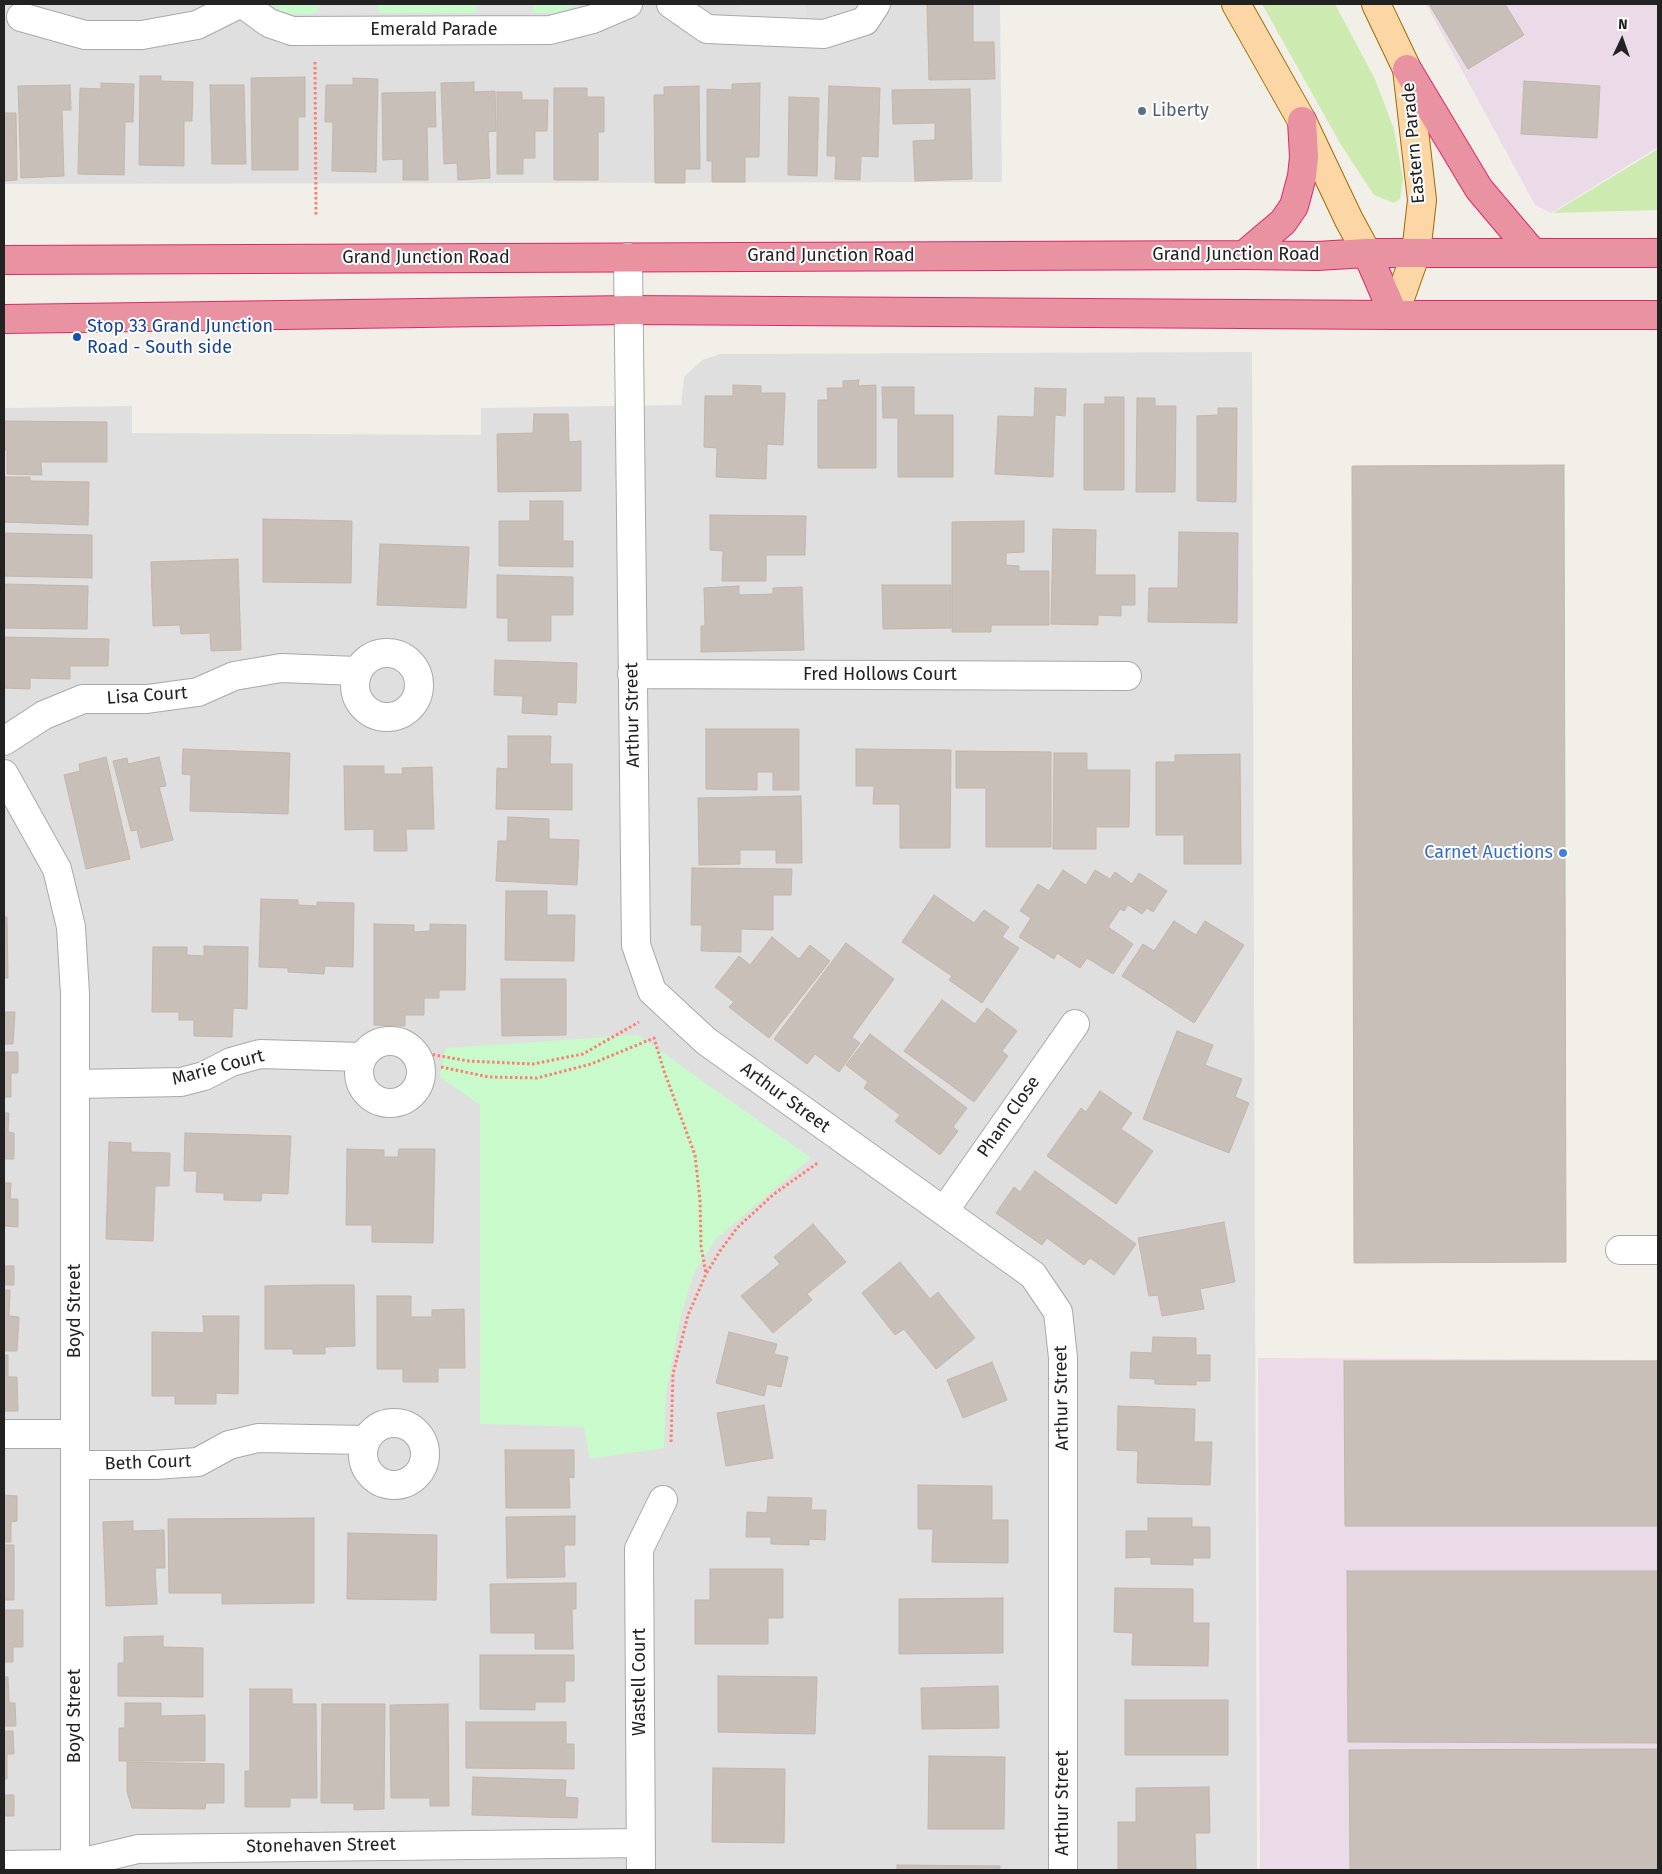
<!DOCTYPE html>
<style>
body{margin:0}
#map{position:relative;width:1662px;height:1874px;overflow:hidden;background:#f2efe9;font-family:"Fira Sans",sans-serif}
canvas{display:block}
.frame{position:absolute;inset:0;border:5px solid #222;pointer-events:none}
.north{position:absolute;left:1597px;top:15px;width:50px;height:50px;-webkit-text-stroke:4px #fff;paint-order:stroke;rotate:3deg;font-size:14px;font-weight:700;line-height:20px;text-align:center;color:#222}
.north::after{content:'';display:block;margin:auto;width:18px;height:22px;background:#222;clip-path:polygon(50% 0,100% 100%,50% 72%,0 100%)}
</style>
<div id="map">
<canvas width="1662" height="1874"></canvas>
<div class="frame"></div>
<div class="north">N</div>
</div>
<script>
const c = document.querySelector('canvas').getContext('2d');
c.lineJoin = 'round';
function fill(path, color) { c.fillStyle = color; c.fill(path, 'evenodd'); }
const toPath = rows => new Path2D(rows.map(r => 'M' + r).join(''));
function trace(path, color, width, dash) { c.strokeStyle = color; c.lineWidth = width; c.lineCap = dash ? 'butt' : 'round'; c.setLineDash(dash || []); c.stroke(path); }
function write(font, color, halo, rows, align = 'center') {
  c.font = font + ' "Fira Sans",sans-serif'; c.lineWidth = 4; c.setLineDash([]); c.textBaseline = 'middle'; c.strokeStyle = halo; c.fillStyle = color; for (const [text, x, y, turn = 0] of rows) {
    c.save(); c.translate(x, y); c.rotate((+turn || 0) * Math.PI / 180); c.textAlign = isNaN(turn) ? turn : align; if (halo) c.strokeText(text, 0, 0); c.fillText(text, 0, 0); c.restore();
  }
}
fill(toPath([
 [4,4,1000,4,1002,182,4,184],
 [1252,352,1257,1870,4,1870,4,408,132,406,132,433,481,435,481,408,681,405,684,377,702,360,720,354]
]), '#e0dfdf');
fill(toPath([
 [1426,4,1658,4,1658,147,1551,213,1535,205],
 [1258,1358,1658,1360,1658,1870,1260,1870]
]), '#ebdbe8');
fill(toPath([
 [1262,4,1335,4,1375,79,1394,129,1403,179,1400,199,1394,203,1374,195,1341,145],
 [1658,149,1658,210,1553,213]
]), '#cdebb0');
fill(toPath([
 [271,4,320,4,320,9,313,14,293,14,279,10],
 [377,4,476,4,476,13,378,13],
 [533,4,582,4,554,13,533,13],
 [638,1035,811,1158,717,1238,694,1273,680,1319,666,1394,664,1448,590,1459,584,1427,480,1424,480,1105,440,1077,441,1067,446,1048]
]), '#c8facc');
fill(toPath([
 [320,4,377,4,378,13,313,14,319,9],
 [476,4,533,4,533,13,476,13],
 [742,4,806,4,806,24,723,24]
]), '#e2e2e2');
const building = toPath([
 [927,4,973,4,973,42,994,42,995,79,929,80,927,4],
 [1429,4,1505,4,1524,35,1468,69,1429,4],
 [140,76,161,76,161,81,193,82,192,121,184,121,184,166,139,165,140,76],
 [305,77,305,117,298,117,298,170,252,170,251,78,305,77],
 [353,78,378,79,376,172,332,171,333,122,325,122,326,85,353,85,353,78],
 [1524,81,1600,86,1597,138,1521,134,1524,81],
 [474,82,474,92,495,91,496,131,488,132,490,178,458,180,457,163,444,164,441,83,474,82],
 [101,83,134,84,133,122,125,122,124,175,78,174,80,88,101,89,101,83],
 [760,83,759,157,745,157,745,182,712,182,712,161,707,161,707,89,732,90,732,84,760,83],
 [70,85,71,110,62,110,64,176,21,178,18,86,70,85],
 [210,85,244,85,246,164,212,164,210,85],
 [699,86,700,169,685,169,685,183,655,183,654,95,664,95,664,87,699,86],
 [829,86,880,88,878,157,861,156,860,180,835,179,836,156,827,156,829,86],
 [554,88,587,88,587,97,604,97,604,132,598,132,598,180,554,180,554,88],
 [970,89,972,179,915,181,913,141,935,140,935,123,893,124,892,90,970,89],
 [435,92,436,127,427,127,428,180,403,180,403,159,383,160,382,93,435,92],
 [497,92,522,92,522,100,548,100,547,131,535,131,535,158,523,158,523,174,497,174,497,92],
 [789,97,819,98,817,176,788,175,789,97],
 [4,113,16,113,17,180,4,181,4,113],
 [859,380,858,386,876,385,876,468,818,468,818,400,828,400,827,388,843,388,843,381,859,380],
 [733,385,761,386,761,393,785,393,783,445,767,444,766,479,716,477,717,448,704,447,705,396,733,396,733,385],
 [882,387,914,387,914,415,953,415,953,477,898,477,898,418,883,418,882,387],
 [1035,388,1066,389,1065,416,1055,415,1053,477,995,474,998,416,1034,417,1035,388],
 [1105,397,1124,397,1124,490,1084,490,1084,404,1105,404,1105,397],
 [1137,398,1155,398,1155,406,1176,406,1175,492,1136,492,1137,398],
 [1218,408,1237,408,1236,502,1197,501,1197,416,1218,415,1218,408],
 [534,414,568,414,569,442,581,441,581,491,498,492,497,434,533,433,534,414],
 [4,421,107,422,107,462,41,462,42,475,7,474,7,450,4,450,4,421],
 [1564,465,1566,1262,1354,1263,1352,466,1564,465],
 [4,477,30,477,30,481,89,482,88,525,4,522,4,477],
 [530,501,563,501,563,541,573,541,573,567,499,566,499,521,530,521,530,501],
 [710,515,806,516,805,555,766,555,766,581,722,581,723,551,710,550,710,515],
 [263,519,352,521,351,583,263,582,263,519],
 [1024,521,1024,552,1006,553,1006,565,1019,566,1019,571,1049,571,1049,625,991,625,991,632,952,632,952,522,1024,521],
 [1053,529,1096,530,1095,575,1135,575,1135,605,1121,605,1121,616,1098,615,1098,625,1051,624,1053,529],
 [1179,532,1238,533,1237,623,1148,622,1149,588,1178,588,1179,532],
 [4,533,92,535,92,578,4,576,4,533],
 [380,544,469,547,466,608,377,605,380,544],
 [238,559,241,650,211,651,210,633,181,634,180,625,153,626,151,562,238,559],
 [497,575,573,577,573,615,551,615,551,641,508,641,508,618,497,618,497,575],
 [4,584,88,586,87,629,4,628,4,584],
 [882,585,951,585,951,628,883,629,882,585],
 [739,586,739,595,773,594,773,588,802,587,804,650,701,652,701,626,705,626,704,588,739,586],
 [4,637,109,639,108,666,70,666,70,679,30,678,30,689,4,688,4,637],
 [495,660,577,663,576,703,557,702,557,715,522,713,523,696,494,695,495,660],
 [706,729,799,729,799,790,773,790,773,772,757,772,757,790,706,789,706,729],
 [508,736,551,736,550,764,572,764,572,810,496,809,497,768,508,769,508,736],
 [183,749,290,753,288,814,190,811,191,775,182,774,183,749],
 [856,749,951,750,950,848,900,848,900,804,873,804,874,786,856,786,856,749],
 [956,751,1051,752,1051,847,986,847,986,788,956,788,956,751],
 [1054,753,1087,753,1087,770,1130,770,1129,827,1096,827,1096,849,1053,849,1054,753],
 [1240,754,1241,864,1184,864,1184,835,1156,835,1156,762,1175,762,1175,755,1240,754],
 [106,757,130,859,86,869,64,775,80,771,79,764,106,757],
 [159,757,166,786,159,787,173,840,141,848,137,830,131,831,113,761,127,758,128,764,159,757],
 [344,766,384,766,384,774,403,774,402,768,432,767,434,829,406,829,407,851,374,851,374,829,345,830,344,766],
 [801,796,802,863,776,863,776,850,740,850,740,864,699,865,698,798,801,796],
 [508,817,549,819,549,839,579,840,577,885,496,881,498,841,507,841,508,817],
 [692,868,792,869,791,895,773,895,773,930,741,929,741,952,701,951,702,925,691,925,692,868],
 [1063,870,1086,885,1095,870,1110,879,1115,872,1132,884,1139,873,1167,891,1153,912,1147,908,1142,914,1128,905,1124,911,1120,909,1108,927,1133,944,1113,974,1087,958,1080,968,1057,953,1054,959,1019,937,1031,918,1020,911,1038,884,1049,891,1063,870],
 [506,891,547,891,547,915,575,915,574,961,505,960,506,891],
 [934,895,974,923,984,910,1009,927,1002,937,1019,948,982,1003,949,980,952,976,902,942,934,895],
 [261,899,298,900,298,905,317,906,317,902,354,903,353,967,325,966,324,974,288,972,288,968,259,967,261,899],
 [4,917,7,917,8,978,4,978,4,917],
 [1174,921,1196,935,1205,921,1244,945,1194,1023,1122,976,1143,944,1154,951,1174,921],
 [374,924,414,925,414,932,430,931,430,924,466,925,465,990,439,990,439,998,424,998,424,1015,405,1015,405,1026,374,1025,374,924],
 [772,937,799,959,810,945,830,961,769,1038,729,1007,734,1002,715,987,739,956,750,965,772,937],
 [846,943,894,979,852,1037,860,1043,839,1072,815,1054,807,1064,774,1039,846,943],
 [204,946,248,947,247,1009,233,1008,232,1037,194,1036,194,1020,179,1020,179,1012,152,1012,153,947,187,947,187,955,204,956,204,946],
 [501,979,566,979,566,1035,502,1036,501,979],
 [4,997,4,1012,15,1012,13,1044,4,1044,4,997],
 [942,1000,975,1024,987,1008,1017,1031,1002,1051,1008,1056,974,1102,904,1051,942,1000],
 [1177,1031,1213,1045,1205,1065,1242,1079,1235,1097,1249,1103,1229,1153,1143,1119,1177,1031],
 [870,1034,967,1108,953,1127,958,1131,940,1155,895,1121,900,1115,864,1088,868,1082,846,1065,870,1034],
 [4,1052,18,1052,18,1073,11,1073,11,1097,4,1097,4,1052],
 [1100,1091,1132,1113,1121,1129,1153,1151,1116,1204,1047,1156,1081,1108,1086,1112,1100,1091],
 [4,1113,9,1113,8,1132,14,1133,14,1159,4,1159,4,1113],
 [185,1133,291,1136,288,1194,262,1193,261,1201,224,1200,224,1193,196,1192,197,1171,184,1171,185,1133],
 [109,1142,131,1143,131,1152,170,1153,169,1186,155,1186,153,1241,106,1239,109,1142],
 [347,1149,384,1150,384,1157,398,1157,399,1149,435,1149,433,1243,372,1242,372,1225,346,1225,347,1149],
 [1035,1171,1136,1244,1114,1275,1090,1258,1084,1265,1047,1238,1042,1245,996,1213,1014,1187,1020,1192,1035,1171],
 [4,1183,11,1183,10,1199,18,1199,18,1227,4,1226,4,1183],
 [1224,1222,1235,1282,1200,1289,1204,1309,1162,1316,1158,1295,1149,1296,1138,1238,1224,1222],
 [813,1224,846,1262,807,1294,812,1300,773,1333,741,1296,780,1264,774,1257,813,1224],
 [900,1262,930,1299,938,1292,975,1338,936,1369,904,1329,895,1335,862,1293,900,1262],
 [4,1266,14,1266,14,1285,4,1285,4,1266],
 [315,1285,354,1285,355,1346,325,1347,325,1354,293,1354,293,1349,265,1349,265,1286,315,1285],
 [4,1290,10,1290,9,1316,19,1317,17,1351,4,1351,4,1290],
 [377,1296,411,1296,411,1317,432,1317,432,1310,464,1309,465,1368,438,1368,438,1382,403,1382,403,1369,377,1369,377,1296],
 [203,1316,239,1316,238,1394,216,1393,216,1404,175,1404,175,1396,152,1396,152,1332,204,1333,203,1316],
 [729,1332,777,1344,774,1354,788,1357,781,1387,767,1384,764,1396,716,1383,729,1332],
 [1153,1337,1196,1338,1196,1355,1210,1355,1210,1381,1196,1381,1196,1385,1155,1384,1155,1379,1130,1378,1131,1352,1152,1353,1153,1337],
 [4,1355,8,1355,8,1377,17,1377,18,1411,4,1411,4,1355],
 [1344,1361,1658,1361,1658,1526,1345,1526,1344,1361],
 [992,1362,1007,1400,963,1418,947,1380,992,1362],
 [764,1405,773,1458,726,1466,717,1413,764,1405],
 [1118,1406,1195,1409,1194,1442,1212,1442,1210,1485,1137,1483,1138,1451,1117,1450,1118,1406],
 [505,1450,574,1450,574,1478,569,1477,570,1508,506,1508,505,1450],
 [918,1485,992,1486,992,1520,1008,1520,1008,1563,932,1562,933,1529,918,1529,918,1485],
 [4,1495,17,1496,17,1521,11,1522,11,1542,4,1542,4,1495],
 [768,1497,812,1498,811,1510,826,1510,825,1540,809,1539,809,1545,771,1544,771,1537,746,1537,747,1512,767,1513,768,1497],
 [575,1516,575,1545,564,1545,565,1577,507,1578,506,1517,575,1516],
 [314,1518,314,1603,222,1604,222,1593,169,1593,168,1519,314,1518],
 [1148,1518,1192,1518,1192,1527,1210,1527,1210,1558,1193,1558,1193,1565,1151,1564,1151,1557,1126,1558,1126,1531,1148,1531,1148,1518],
 [133,1521,133,1531,164,1530,165,1568,155,1568,157,1604,106,1606,103,1522,133,1521],
 [348,1533,437,1535,436,1600,347,1599,348,1533],
 [4,1545,14,1545,14,1600,4,1600,4,1545],
 [710,1569,783,1569,783,1618,768,1618,768,1644,695,1644,695,1600,710,1600,710,1569],
 [1347,1571,1658,1571,1658,1743,1348,1742,1347,1571],
 [576,1583,576,1609,572,1609,573,1649,535,1649,535,1633,491,1633,490,1584,576,1583],
 [1115,1588,1193,1589,1193,1623,1209,1623,1208,1666,1132,1665,1133,1633,1114,1632,1115,1588],
 [1003,1598,1003,1653,899,1654,899,1599,1003,1598],
 [4,1610,23,1610,23,1647,13,1647,13,1662,4,1662,4,1610],
 [163,1636,163,1647,203,1648,203,1697,118,1696,118,1663,124,1663,124,1637,163,1636],
 [480,1655,574,1655,574,1681,565,1681,565,1702,535,1702,535,1710,480,1709,480,1655],
 [718,1676,817,1677,815,1734,718,1732,718,1676],
 [4,1677,8,1677,9,1703,15,1703,16,1726,4,1726,4,1677],
 [998,1686,999,1728,922,1729,921,1688,998,1686],
 [250,1689,292,1689,292,1704,316,1704,317,1798,290,1798,290,1807,245,1807,245,1771,250,1771,250,1689],
 [1125,1700,1228,1700,1228,1755,1125,1755,1125,1700],
 [125,1703,161,1703,161,1716,205,1715,205,1761,119,1761,119,1728,125,1728,125,1703],
 [322,1704,385,1704,384,1809,354,1810,354,1803,321,1803,322,1704],
 [448,1704,449,1806,430,1806,430,1798,391,1798,390,1705,448,1704],
 [466,1722,566,1722,566,1744,574,1744,574,1769,466,1768,466,1722],
 [4,1731,13,1731,14,1754,7,1754,7,1779,4,1779,4,1731],
 [1658,1749,1658,1870,1350,1870,1349,1750,1658,1749],
 [929,1756,1005,1757,1004,1829,928,1829,929,1756],
 [127,1762,224,1764,224,1803,206,1803,205,1809,132,1808,127,1792,127,1762],
 [713,1768,785,1769,784,1843,712,1842,713,1768],
 [473,1777,566,1780,565,1797,578,1798,577,1818,472,1815,473,1777],
 [1209,1787,1210,1833,1195,1833,1196,1869,1118,1869,1118,1822,1136,1822,1136,1788,1209,1787],
 [4,1795,14,1795,14,1816,4,1816,4,1795],
 [897,1865,1000,1866,1000,1870,897,1870,897,1865]
]);
fill(building, '#c7bfb8');
trace(building, '#c4b6ab', 1);
const minor = toPath([
 [243,4,269,23,292,31,550,30,593,19,628,4],
 [671,4,707,29,824,34,865,21,876,4],
 [21,17,85,35,142,35,197,25,239,4],
 [628,257,636,945,652,991,706,1041,1033,1275,1058,1312,1063,1358,1063,1870],
 '355 685a32 32 0 1 1 64 0a32 32 0 1 1-64 0Z',
 [632,674,1127,676],
 [4,741,44,715,83,699,147,699,198,692,234,676,281,668,357,671],
 [4,774,57,869,71,927,75,994,75,1864],
 '359 1072a31 31 0 1 1 62 0a31 31 0 1 1-62 0Z',
 [75,1084,181,1082,204,1076,231,1062,260,1054,362,1057],
 [944,1211,1075,1024],
 [1620,1250,1658,1250],
 '363 1454a31 31 0 1 1 62 0a31 31 0 1 1-62 0Z',
 [4,1434,75,1434],
 [75,1465,155,1465,198,1462,229,1445,258,1438,366,1440],
 [4,1865,75,1864,138,1849,641,1843],
 [641,1870,639,1549,663,1500]
]);
const major = toPath([
 [1236,4,1302,121,1349,220,1367,253],
 [1376,4,1407,69,1422,200,1416,253,1394,315]
]);
const highway = toPath([
 [1407,69,1479,189,1533,253],
 [1367,253,1394,315],
 [1244,255,1283,222,1294,206,1302,176,1304,157,1302,121],
 [4,260,1244,255,1317,256,1367,253,1658,253],
 [4,319,629,310,1394,315,1658,315]
]);
trace(minor, '#a9a9a9', 30);
trace(major, '#a06b00', 30);
trace(highway, '#dc2a67', 30);
trace(toPath([
 [315,62,316,216],
 [413,1051,468,1061,533,1064,583,1054,639,1022],
 [441,1067,489,1077,537,1078,591,1064,654,1038,664,1071,695,1155,700,1200,701,1246,706,1274],
 [671,1442,673,1374,688,1315,706,1274,720,1251,737,1228,774,1194,819,1162]
]), '#fa8072', 3, [2.5, 2.5]);
trace(minor, '#fff', 28);
trace(major, '#fcd6a4', 28);
trace(highway, '#e892a2', 28);
for (const [x, y, r, color] of [
 [1142,111,5,"#5c6f8a"],
 [77,337,5,"#1a4fb4"],
 [1563,853,5,"#3f7fe0"]
]) { const dot = new Path2D(); dot.arc(x, y, r, 0, 2 * Math.PI); c.fillStyle = color; c.fill(dot); trace(dot, '#fff', 2); }
write('18px', '#222', '#fff', [
 ["Emerald Parade",434,30],
 ["Eastern Parade",1414,143,-95],
 ["Grand Junction Road",1236,255],
 ["Grand Junction Road",831,256],
 ["Grand Junction Road",426,258],
 ["Fred Hollows Court",880,675],
 ["Lisa Court",147,696,-4],
 ["Arthur Street",633,715,-91],
 ["Marie Court",218,1068,-15],
 ["Arthur Street",785,1098,36],
 ["Pham Close",1009,1117,-55],
 ["Boyd Street",75,1311,-90],
 ["Arthur Street",1062,1398,-91],
 ["Beth Court",148,1463,-2],
 ["Wastell Court",640,1682,-90],
 ["Boyd Street",75,1716,-90],
 ["Arthur Street",1063,1803,-90],
 ["Stonehaven Street",321,1846,-1]
]);
write('18px', '#4e5e75', '#fff', [
 ["Liberty",1152,111]
], 'left');
write('18px', '#164399', '#fff', [
 ["Stop 33 Grand Junction",87,327],
 ["Road - South side",87,348]
], 'left');
write('18px', '#366cbe', '#fff', [
 ["Carnet Auctions",1553,853]
], 'right');
</script>
